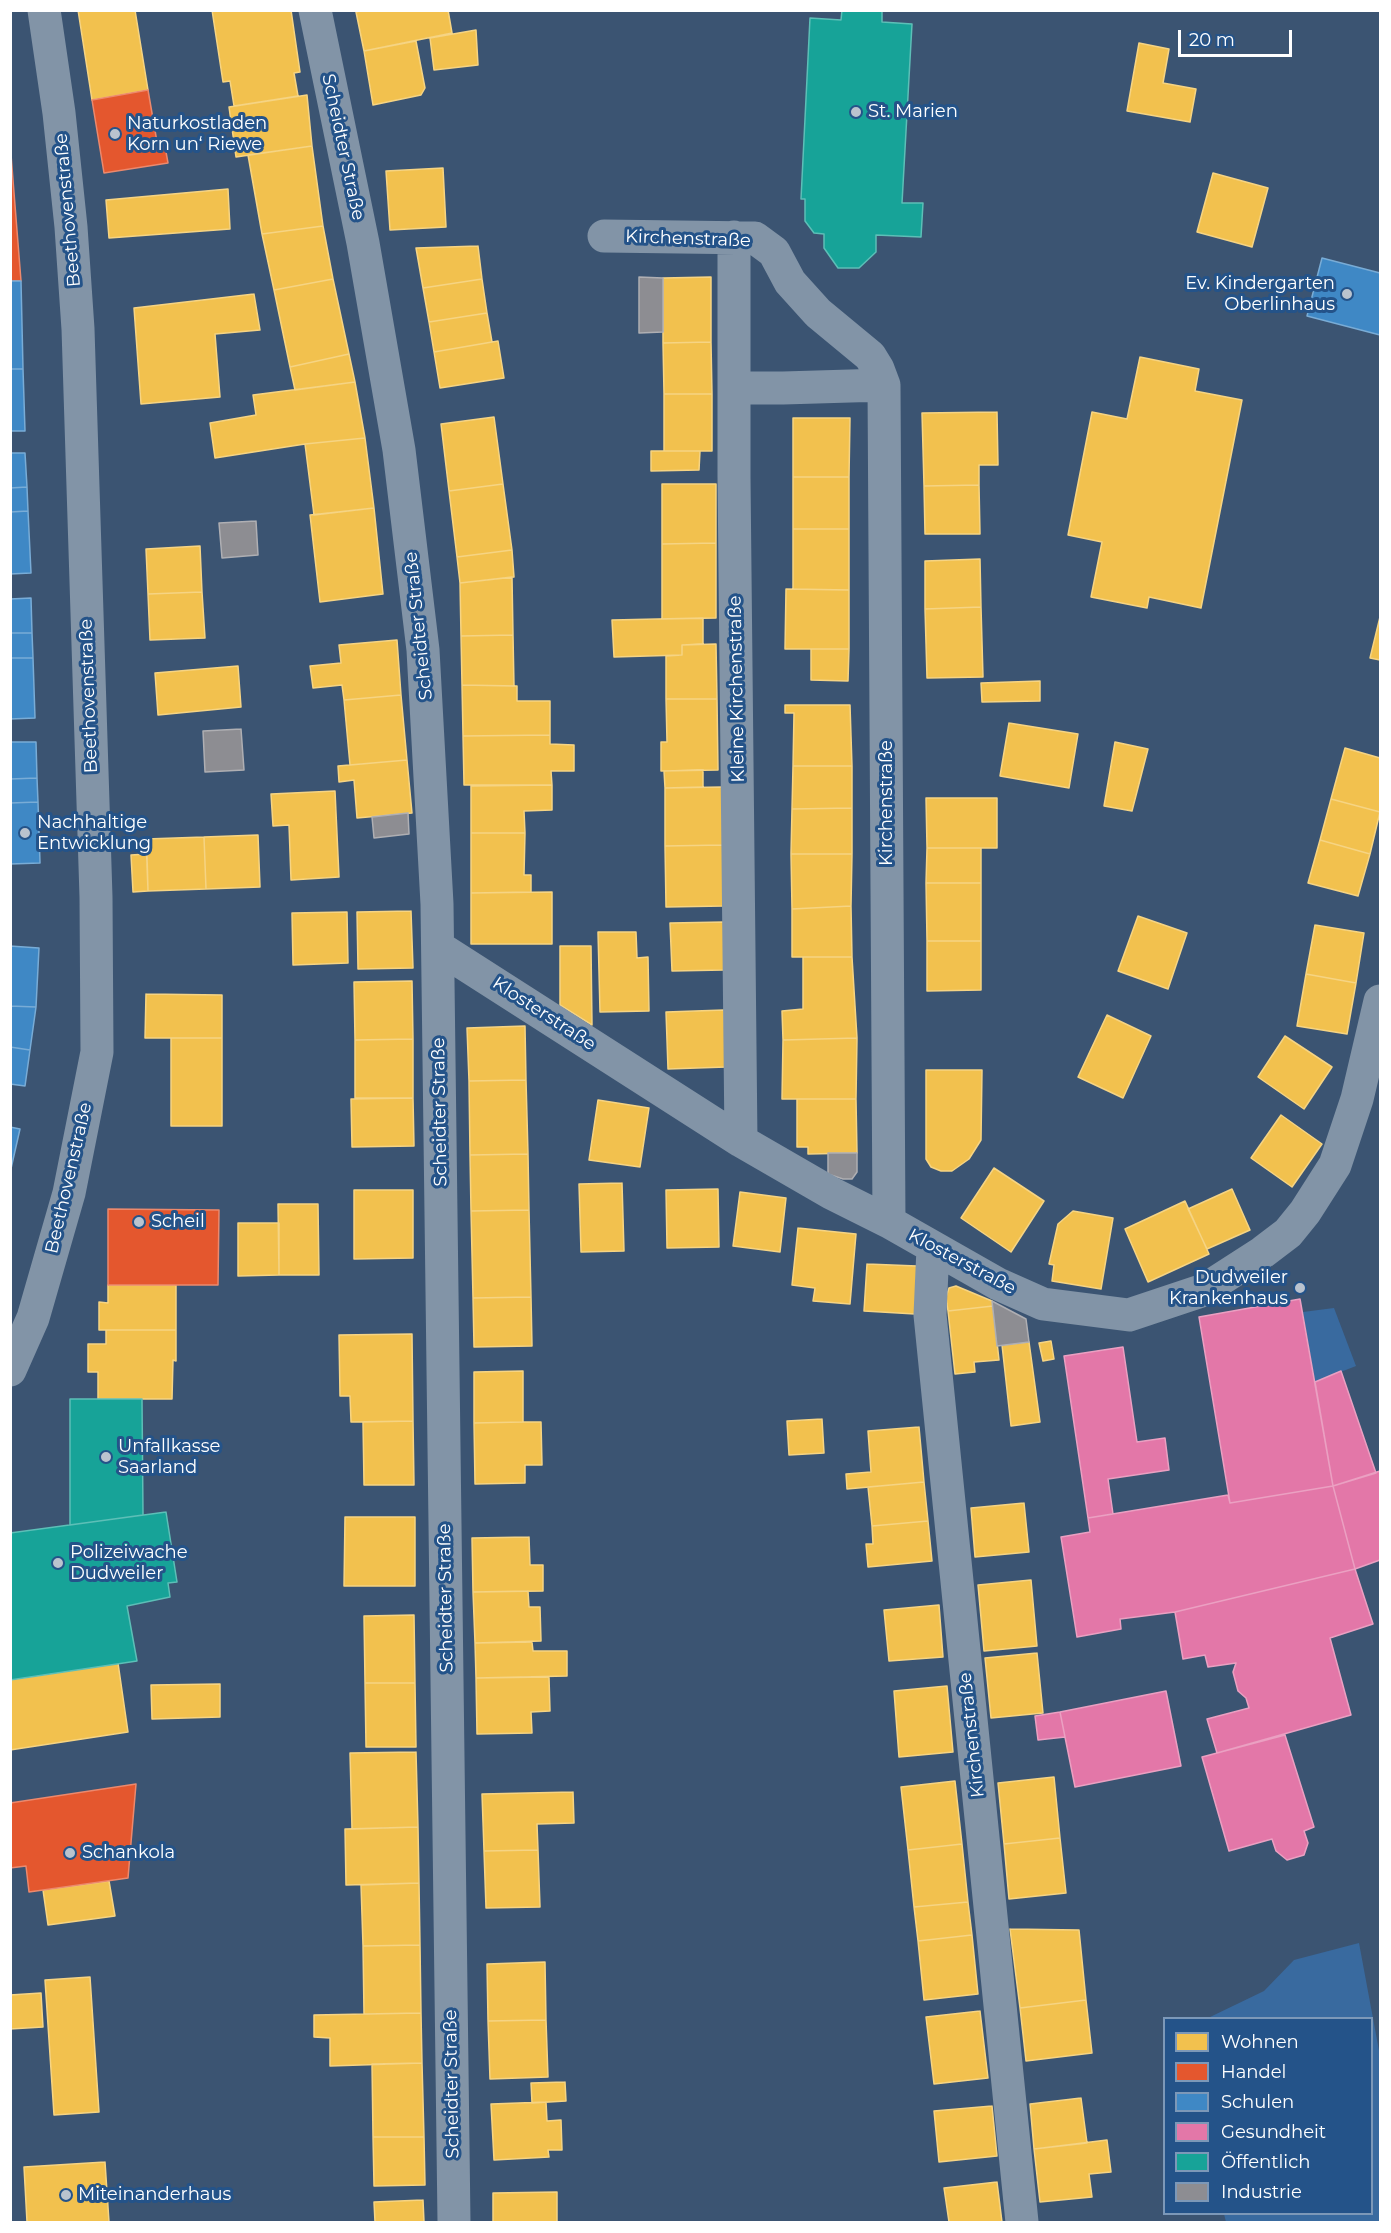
<!DOCTYPE html>
<meta charset="utf-8">
<style>
body{margin:0}
#map{position:relative;width:1391px;height:2233px;overflow:hidden;background:#3b5472;font-family:Montserrat,sans-serif}
canvas{display:block}
.frame{position:absolute;inset:0;border:12px solid #fff;pointer-events:none}
.legend{position:absolute;left:1163px;top:2017px;width:210px;height:198px;box-sizing:border-box;background:#245389;border:2px solid #7c98b8;margin:0;padding:8px 10px;list-style:none;font-size:18px;color:#fff}
.legend li{display:flex;align-items:center;gap:12px;height:30px}
.legend b{width:30px;border:2px solid #7c98b8}
.scale{position:absolute;left:1178px;top:30px;width:114px;height:27px;box-sizing:border-box;border:3px solid #fff;border-top:0;padding-left:8px;font-size:18px;line-height:21px;white-space:nowrap;color:#fff;-webkit-text-stroke:4px #245389;paint-order:stroke}
</style>
<div id="map">
<canvas width="1391" height="2233"></canvas>
<div class="frame"></div>
<ul class="legend">
<li><b style="height:16px;background:#f2c14e"></b>Wohnen</li>
<li><b style="height:16px;background:#e4572e"></b>Handel</li>
<li><b style="height:16px;background:#3f88c5"></b>Schulen</li>
<li><b style="height:16px;background:#e377a8"></b>Gesundheit</li>
<li><b style="height:16px;background:#17a398"></b>Öffentlich</li>
<li><b style="height:16px;background:#8d8d92"></b>Industrie</li>
</ul>
<div class="scale">20 m</div>
</div>
<script>
const c = document.querySelector('canvas').getContext('2d');
c.lineJoin = 'round';
function fill(path, color) { c.fillStyle = color; c.fill(path, 'evenodd'); }
const toPath = rows => new Path2D(rows.map(r => 'M' + r).join(''));
function trace(path, color, width, dash) { c.strokeStyle = color; c.lineWidth = width; c.lineCap = dash ? 'butt' : 'round'; c.setLineDash(dash || []); c.stroke(path); }
function write(font, color, halo, rows, align = 'center') {
  c.font = font + ' Montserrat,sans-serif'; c.lineWidth = 6; c.setLineDash([]); c.textBaseline = 'middle'; c.strokeStyle = halo; c.fillStyle = color; for (const [text, x, y, turn = 0] of rows) {
    c.save(); c.translate(x, y); c.rotate((+turn || 0) * Math.PI / 180); c.textAlign = isNaN(turn) ? turn : align; if (halo) c.strokeText(text, 0, 0); c.fillText(text, 0, 0); c.restore();
  }
}
fill(toPath([
 [1334,1308,1356,1366,1315,1382,1303,1312],
 [1359,1943,1380,2056,1380,2222,1226,2222,1224,2214,1372,2214,1372,2018,1208,2018,1264,1991,1294,1960]
]), '#396a9f');
const homes = toPath([
 [78,10,135,10,148,90,92,100,78,10],
 [212,10,291,10,300,72,294,73,298,96,234,106,230,81,223,82,212,10],
 [363,10,448,10,452,33,364,51,356,12,363,10],
 [476,30,478,65,434,70,430,38,476,30],
 [416,41,425,88,421,95,373,105,364,51,416,41],
 [1139,43,1169,49,1163,83,1196,89,1190,122,1127,111,1139,43],
 [307,95,312,146,236,157,229,107,307,95],
 [312,146,323,226,262,234,248,155,312,146],
 [443,168,446,227,390,230,386,171,443,168],
 [1213,173,1268,188,1252,247,1197,232,1213,173],
 [228,189,230,229,109,238,106,200,228,189],
 [323,226,333,279,274,290,262,234,323,226],
 [478,246,482,279,423,288,416,248,478,246],
 [711,277,711,342,663,343,663,278,711,277],
 [333,279,349,354,290,367,274,290,333,279],
 [482,279,487,313,429,322,423,288,482,279],
 [254,294,260,330,215,334,220,397,141,404,134,308,254,294],
 [487,313,492,342,434,352,429,322,487,313],
 [498,341,504,378,440,388,434,352,498,341],
 [711,342,712,394,664,394,663,343,711,342],
 [349,354,355,382,295,390,290,367,349,354],
 [1140,357,1199,369,1195,391,1242,400,1201,608,1149,597,1147,608,1091,597,1102,542,1068,535,1092,412,1127,419,1140,357],
 [355,382,365,438,305,444,215,458,210,423,256,415,253,395,355,382],
 [664,394,712,394,712,451,664,451,664,394],
 [997,412,998,465,979,465,979,485,924,486,922,413,997,412],
 [494,417,503,484,449,491,441,424,494,417],
 [793,418,850,418,849,477,793,477,793,418],
 [365,438,374,508,314,515,305,444,365,438],
 [651,451,700,451,699,470,651,471,651,451],
 [793,477,849,477,849,529,793,529,793,477],
 [503,484,512,550,457,557,449,491,503,484],
 [662,484,716,484,716,543,662,544,662,484],
 [979,485,980,534,925,534,924,486,979,485],
 [374,508,383,594,320,602,310,515,374,508],
 [793,529,849,529,849,590,793,589,793,529],
 [716,543,716,618,662,619,662,544,716,543],
 [200,546,202,592,148,594,146,549,200,546],
 [512,550,514,577,460,583,457,557,512,550],
 [980,559,981,607,925,609,925,561,980,559],
 [512,577,513,635,461,636,460,583,512,577],
 [786,589,849,590,849,649,785,649,786,589],
 [202,592,205,638,150,640,148,594,202,592],
 [981,607,983,677,927,678,925,609,981,607],
 [1380,617,1380,660,1370,658,1380,617],
 [703,618,703,644,682,645,682,655,614,657,612,620,703,618],
 [513,635,514,686,462,685,461,636,513,635],
 [397,640,401,695,344,700,342,685,313,688,310,666,341,663,339,645,397,640],
 [716,644,717,699,666,699,666,656,682,655,682,645,716,644],
 [811,649,849,649,848,681,811,680,811,649],
 [238,666,241,707,158,715,155,673,238,666],
 [1040,681,1040,701,982,702,981,683,1040,681],
 [462,685,517,686,517,701,550,701,550,735,463,736,462,685],
 [401,695,407,760,350,765,344,700,401,695],
 [666,699,717,699,718,770,661,771,661,742,667,742,666,699],
 [785,705,850,705,852,766,793,766,794,713,785,713,785,705],
 [1009,723,1078,734,1069,788,1000,776,1009,723],
 [550,735,550,744,574,745,574,771,551,771,552,785,464,785,463,736,550,735],
 [1115,742,1148,749,1132,811,1104,806,1115,742],
 [1345,748,1380,758,1380,812,1331,799,1345,748],
 [407,760,412,813,357,818,354,780,339,782,338,766,407,760],
 [793,766,852,766,852,808,792,809,793,766],
 [703,770,703,787,665,788,664,771,703,770],
 [552,785,552,810,524,811,525,833,471,833,471,786,552,785],
 [722,787,723,845,665,846,665,788,722,787],
 [335,791,339,877,291,880,289,825,273,826,271,794,335,791],
 [926,798,997,798,997,848,927,848,926,798],
 [1331,799,1380,812,1370,854,1320,840,1331,799],
 [852,808,852,854,791,854,792,809,852,808],
 [471,833,525,833,524,875,531,875,531,892,471,893,471,833],
 [258,835,260,887,206,889,204,837,258,835],
 [204,837,206,889,148,891,146,839,204,837],
 [1320,840,1370,854,1358,896,1308,883,1320,840],
 [723,845,724,906,666,907,665,846,723,845],
 [927,848,981,848,981,883,926,883,927,848],
 [147,854,148,891,133,892,131,855,147,854],
 [791,854,852,854,851,906,792,909,791,854],
 [926,883,981,883,981,941,927,941,926,883],
 [552,892,552,944,471,944,471,893,552,892],
 [851,906,852,957,792,957,792,909,851,906],
 [411,911,413,968,358,969,357,912,411,911],
 [347,912,348,963,293,965,292,913,347,912],
 [1138,916,1187,933,1168,989,1118,971,1138,916],
 [724,922,724,970,672,971,670,923,724,922],
 [1315,925,1364,933,1356,983,1306,974,1315,925],
 [598,932,636,932,637,958,648,957,649,1011,600,1012,598,932],
 [927,941,981,941,981,990,927,991,927,941],
 [560,946,591,946,592,1025,560,1005,560,946],
 [803,957,852,957,857,1038,783,1040,782,1011,803,1009,803,957],
 [1306,974,1356,983,1347,1034,1297,1026,1306,974],
 [412,981,413,1039,355,1040,354,982,412,981],
 [146,994,222,995,222,1038,145,1038,146,994],
 [724,1010,726,1067,668,1069,666,1012,724,1010],
 [1107,1015,1151,1036,1123,1098,1078,1077,1107,1015],
 [525,1026,526,1080,469,1081,467,1028,525,1026],
 [1285,1036,1332,1067,1304,1109,1258,1077,1285,1036],
 [171,1038,222,1038,222,1126,171,1126,171,1038],
 [857,1038,856,1099,782,1099,783,1040,857,1038],
 [413,1039,413,1098,355,1098,355,1040,413,1039],
 [926,1070,982,1070,981,1140,969,1159,952,1171,941,1171,931,1167,926,1159,926,1070],
 [526,1080,528,1154,470,1155,469,1081,526,1080],
 [413,1098,414,1146,352,1147,351,1099,413,1098],
 [797,1099,856,1099,857,1153,808,1154,808,1147,797,1147,797,1099],
 [598,1100,649,1108,640,1167,589,1160,598,1100],
 [1281,1115,1322,1144,1292,1187,1251,1158,1281,1115],
 [528,1154,529,1210,471,1211,470,1155,528,1154],
 [994,1168,1044,1201,1011,1252,961,1218,994,1168],
 [622,1183,624,1251,581,1252,579,1184,622,1183],
 [718,1189,719,1247,667,1248,666,1190,718,1189],
 [1232,1189,1250,1230,1207,1249,1188,1209,1232,1189],
 [354,1190,413,1190,413,1258,354,1259,354,1190],
 [740,1192,786,1198,780,1252,733,1246,740,1192],
 [1185,1201,1209,1254,1148,1282,1125,1229,1185,1201],
 [278,1204,318,1204,319,1275,279,1275,278,1204],
 [529,1210,531,1297,473,1298,471,1211,529,1210],
 [1073,1211,1113,1218,1101,1289,1052,1281,1054,1265,1049,1264,1058,1224,1073,1211],
 [238,1223,279,1223,279,1275,238,1276,238,1223],
 [798,1228,856,1234,850,1304,813,1301,815,1288,792,1285,798,1228],
 [867,1264,917,1266,915,1314,864,1311,867,1264],
 [108,1285,176,1285,176,1330,99,1330,99,1302,108,1303,108,1285],
 [956,1286,992,1301,993,1306,948,1311,946,1297,949,1288,956,1286],
 [531,1297,532,1346,474,1347,473,1298,531,1297],
 [993,1306,999,1360,974,1362,975,1372,955,1374,948,1311,993,1306],
 [106,1330,176,1330,176,1361,173,1360,172,1399,98,1399,98,1372,88,1372,88,1344,106,1344,106,1330],
 [412,1334,413,1421,351,1422,350,1396,340,1396,339,1335,412,1334],
 [1051,1341,1054,1359,1043,1361,1039,1343,1051,1341],
 [1029,1342,1040,1422,1011,1426,1002,1345,1029,1342],
 [523,1371,523,1422,474,1423,474,1372,523,1371],
 [822,1419,824,1453,789,1455,787,1421,822,1419],
 [413,1421,414,1485,364,1485,363,1422,413,1421],
 [523,1422,541,1422,542,1465,525,1465,525,1483,475,1484,474,1423,523,1422],
 [919,1427,924,1482,847,1489,846,1474,871,1472,868,1431,919,1427],
 [924,1482,928,1521,872,1526,868,1487,924,1482],
 [1024,1503,1029,1552,975,1557,971,1508,1024,1503],
 [345,1517,415,1517,415,1586,344,1586,345,1517],
 [928,1521,932,1561,868,1567,866,1544,873,1544,872,1526,928,1521],
 [529,1537,530,1565,543,1565,543,1591,473,1592,472,1538,529,1537],
 [1031,1580,1037,1646,984,1651,978,1585,1031,1580],
 [528,1591,529,1607,540,1607,541,1641,475,1643,473,1592,528,1591],
 [939,1605,943,1657,889,1661,884,1610,939,1605],
 [414,1615,415,1683,365,1683,364,1616,414,1615],
 [532,1642,533,1651,567,1651,567,1676,476,1678,475,1643,532,1642],
 [1037,1653,1043,1713,991,1718,985,1658,1037,1653],
 [118,1663,128,1732,10,1750,10,1680,118,1663],
 [549,1677,550,1711,531,1712,532,1733,477,1734,476,1678,549,1677],
 [365,1683,415,1683,416,1747,366,1747,365,1683],
 [220,1684,220,1717,152,1719,151,1685,220,1684],
 [947,1686,953,1752,899,1757,894,1691,947,1686],
 [416,1752,418,1827,352,1829,350,1753,416,1752],
 [1054,1777,1060,1838,1004,1844,998,1783,1054,1777],
 [955,1781,962,1844,908,1850,901,1787,955,1781],
 [573,1792,574,1823,537,1824,538,1850,484,1851,482,1794,573,1792],
 [418,1827,419,1883,346,1885,345,1829,418,1827],
 [1060,1838,1066,1893,1009,1899,1004,1844,1060,1838],
 [962,1844,968,1902,914,1907,908,1850,962,1844],
 [538,1850,540,1907,486,1908,484,1851,538,1850],
 [109,1881,115,1916,48,1925,43,1890,109,1881],
 [419,1883,420,1945,363,1946,361,1885,419,1883],
 [968,1902,972,1935,918,1941,914,1907,968,1902],
 [1010,1929,1079,1930,1086,2000,1020,2008,1010,1929],
 [972,1935,978,1994,924,2000,918,1941,972,1935],
 [420,1945,421,2013,364,2014,363,1946,420,1945],
 [545,1962,546,2020,488,2021,487,1964,545,1962],
 [90,1977,99,2112,54,2115,45,1980,90,1977],
 [41,1993,43,2027,10,2029,10,1995,41,1993],
 [1086,2000,1092,2053,1026,2061,1020,2008,1086,2000],
 [980,2011,988,2078,934,2084,926,2017,980,2011],
 [421,2013,422,2063,330,2066,330,2038,314,2037,314,2015,421,2013],
 [546,2020,548,2077,490,2079,488,2021,546,2020],
 [422,2063,424,2137,373,2137,372,2064,422,2063],
 [565,2082,566,2101,532,2103,531,2083,565,2082],
 [1081,2098,1087,2143,1034,2149,1030,2104,1081,2098],
 [546,2102,547,2121,561,2120,562,2150,548,2150,549,2157,494,2160,491,2104,546,2102],
 [992,2106,997,2156,939,2162,934,2111,992,2106],
 [373,2137,424,2137,425,2185,374,2186,373,2137],
 [1107,2140,1111,2172,1089,2174,1092,2197,1040,2202,1034,2149,1107,2140],
 [105,2162,109,2222,27,2222,24,2167,105,2162],
 [997,2182,1002,2222,949,2222,944,2188,997,2182],
 [557,2192,557,2222,493,2222,493,2193,557,2192],
 [423,2200,424,2222,375,2222,374,2202,423,2200]
]);
fill(homes, '#f2c14e');
trace(homes, '#f6d483', 1.5);
const shops = toPath([
 [148,90,157,142,164,141,168,163,104,173,92,100,148,90],
 [10,142,21,281,10,281,10,142],
 [108,1209,219,1210,218,1285,108,1285,108,1209],
 [136,1784,128,1878,29,1892,26,1866,10,1868,10,1803,136,1784]
]);
fill(shops, '#e4572e');
trace(shops, '#ec896d', 1.5);
const schools = toPath([
 [1322,258,1380,273,1380,335,1307,316,1322,258],
 [10,281,21,281,23,369,10,369,10,281],
 [10,369,23,369,25,431,10,431,10,369],
 [10,453,25,453,27,487,10,488,10,453],
 [27,487,28,511,10,512,10,488,27,487],
 [28,511,31,573,10,574,10,512,28,511],
 [31,598,32,633,10,633,10,599,31,598],
 [10,633,32,633,33,658,10,658,10,633],
 [10,658,33,658,35,718,10,719,10,658],
 [10,742,36,742,37,778,10,779,10,742],
 [37,778,38,802,10,803,10,779,37,778],
 [38,802,40,863,10,864,10,803,38,802],
 [10,946,39,948,36,1007,10,1006,10,946],
 [10,1006,36,1007,30,1050,10,1047,10,1006],
 [10,1047,30,1050,25,1086,10,1084,10,1047],
 [10,1127,20,1129,10,1173,10,1127]
]);
fill(schools, '#3f88c5');
trace(schools, '#79acd6', 1.5);
const health = toPath([
 [1300,1299,1333,1486,1230,1503,1199,1317,1300,1299],
 [1123,1347,1137,1442,1165,1438,1169,1470,1108,1479,1113,1514,1088,1518,1064,1356,1123,1347],
 [1341,1371,1376,1473,1333,1486,1315,1382,1341,1371],
 [1380,1471,1380,1560,1355,1569,1333,1486,1380,1471],
 [1333,1486,1355,1569,1175,1612,1120,1619,1121,1629,1077,1637,1061,1537,1090,1532,1088,1518,1228,1495,1230,1503,1333,1486],
 [1355,1569,1373,1624,1330,1638,1351,1715,1217,1753,1207,1719,1249,1708,1246,1698,1238,1691,1233,1672,1236,1663,1208,1667,1205,1655,1183,1659,1175,1612,1355,1569],
 [1166,1691,1181,1766,1075,1787,1060,1712,1166,1691],
 [1060,1712,1065,1737,1038,1740,1035,1716,1060,1712],
 [1285,1735,1314,1827,1304,1831,1308,1843,1304,1855,1287,1860,1276,1851,1272,1839,1229,1851,1202,1757,1285,1735]
]);
fill(health, '#e377a8');
trace(health, '#eba0c2', 1.5);
const public = toPath([
 [842,10,882,10,882,22,912,24,902,203,923,203,921,237,876,235,876,252,859,268,838,268,824,248,824,234,814,233,805,221,805,199,801,199,810,18,841,20,842,10],
 [70,1399,142,1399,143,1515,70,1525,70,1399],
 [166,1512,177,1582,168,1583,170,1597,127,1606,137,1661,10,1680,10,1533,166,1512]
]);
fill(public, '#17a398');
trace(public, '#5dbfb7', 1.5);
const industry = toPath([
 [639,277,663,278,663,332,639,333,639,277],
 [256,521,258,555,222,558,219,523,256,521],
 [241,729,244,770,205,772,203,731,241,729],
 [408,813,409,834,374,838,372,817,408,813],
 [828,1153,857,1153,857,1172,852,1179,843,1179,828,1174,828,1153],
 [992,1301,1026,1319,1029,1342,997,1346,992,1301]
]);
fill(industry, '#8d8d92');
trace(industry, '#afafb3', 1.5);
trace(toPath([
 [315,10,363,243,399,450,423,650,437,904,454,2222],
 [604,236,755,238,774,252,790,282,818,313,870,356,878,369,884,385,889,1222],
 [734,237,734,477,741,1141],
 [734,388,783,388,884,385],
 [438,947,741,1141,831,1193,889,1222,998,1284,1043,1304,1129,1315,1204,1290,1263,1252,1288,1233,1305,1212,1335,1165,1357,1099,1380,1001],
 [933,1248,930,1315,1022,2222],
 [10,1370,33,1318,69,1193,97,1052,96,897,78,329,71,227,59,113,44,10]
]), '#8294a7', 33);
for (const [x, y, r, color] of [
 [856,112,6,"#bac3ce"],
 [115,134,6,"#bac3ce"],
 [1347,294,6,"#bac3ce"],
 [25,833,6,"#bac3ce"],
 [139,1222,6,"#bac3ce"],
 [1300,1288,6,"#bac3ce"],
 [106,1457,6,"#bac3ce"],
 [58,1563,6,"#bac3ce"],
 [70,1853,6,"#bac3ce"],
 [66,2195,6,"#bac3ce"]
]) { const dot = new Path2D(); dot.arc(x, y, r, 0, 2 * Math.PI); c.fillStyle = color; c.fill(dot); trace(dot, '#245389', 2); }
write('18px', '#fff', '#245389', [
 ["St. Marien",868,112],
 ["Naturkostladen",127,124],
 ["Korn un‘ Riewe",127,145],
 ["Ev. Kindergarten",1335,284,"right"],
 ["Oberlinhaus",1335,305,"right"],
 ["Nachhaltige",37,823],
 ["Entwicklung",37,844],
 ["Scheil",151,1222],
 ["Dudweiler",1288,1278,"right"],
 ["Krankenhaus",1288,1299,"right"],
 ["Unfallkasse",118,1447],
 ["Saarland",118,1468],
 ["Polizeiwache",70,1553],
 ["Dudweiler",70,1574],
 ["Schankola",82,1853],
 ["Miteinanderhaus",78,2195]
], 'left');
write('18px', '#fff', '#245389', [
 ["Scheidter Straße",343,147,78],
 ["Beethovenstraße",68,210,-95],
 ["Kirchenstraße",688,239,2],
 ["Scheidter Straße",419,626,-96],
 ["Kleine Kirchenstraße",737,689,-91],
 ["Beethovenstraße",89,696,-92],
 ["Kirchenstraße",887,803,-90],
 ["Klosterstraße",544,1014,33],
 ["Scheidter Straße",440,1112,-91],
 ["Beethovenstraße",69,1178,-77],
 ["Klosterstraße",962,1262,28],
 ["Scheidter Straße",446,1598,-91],
 ["Kirchenstraße",972,1735,-96],
 ["Scheidter Straße",452,2084,-91]
]);
</script>
